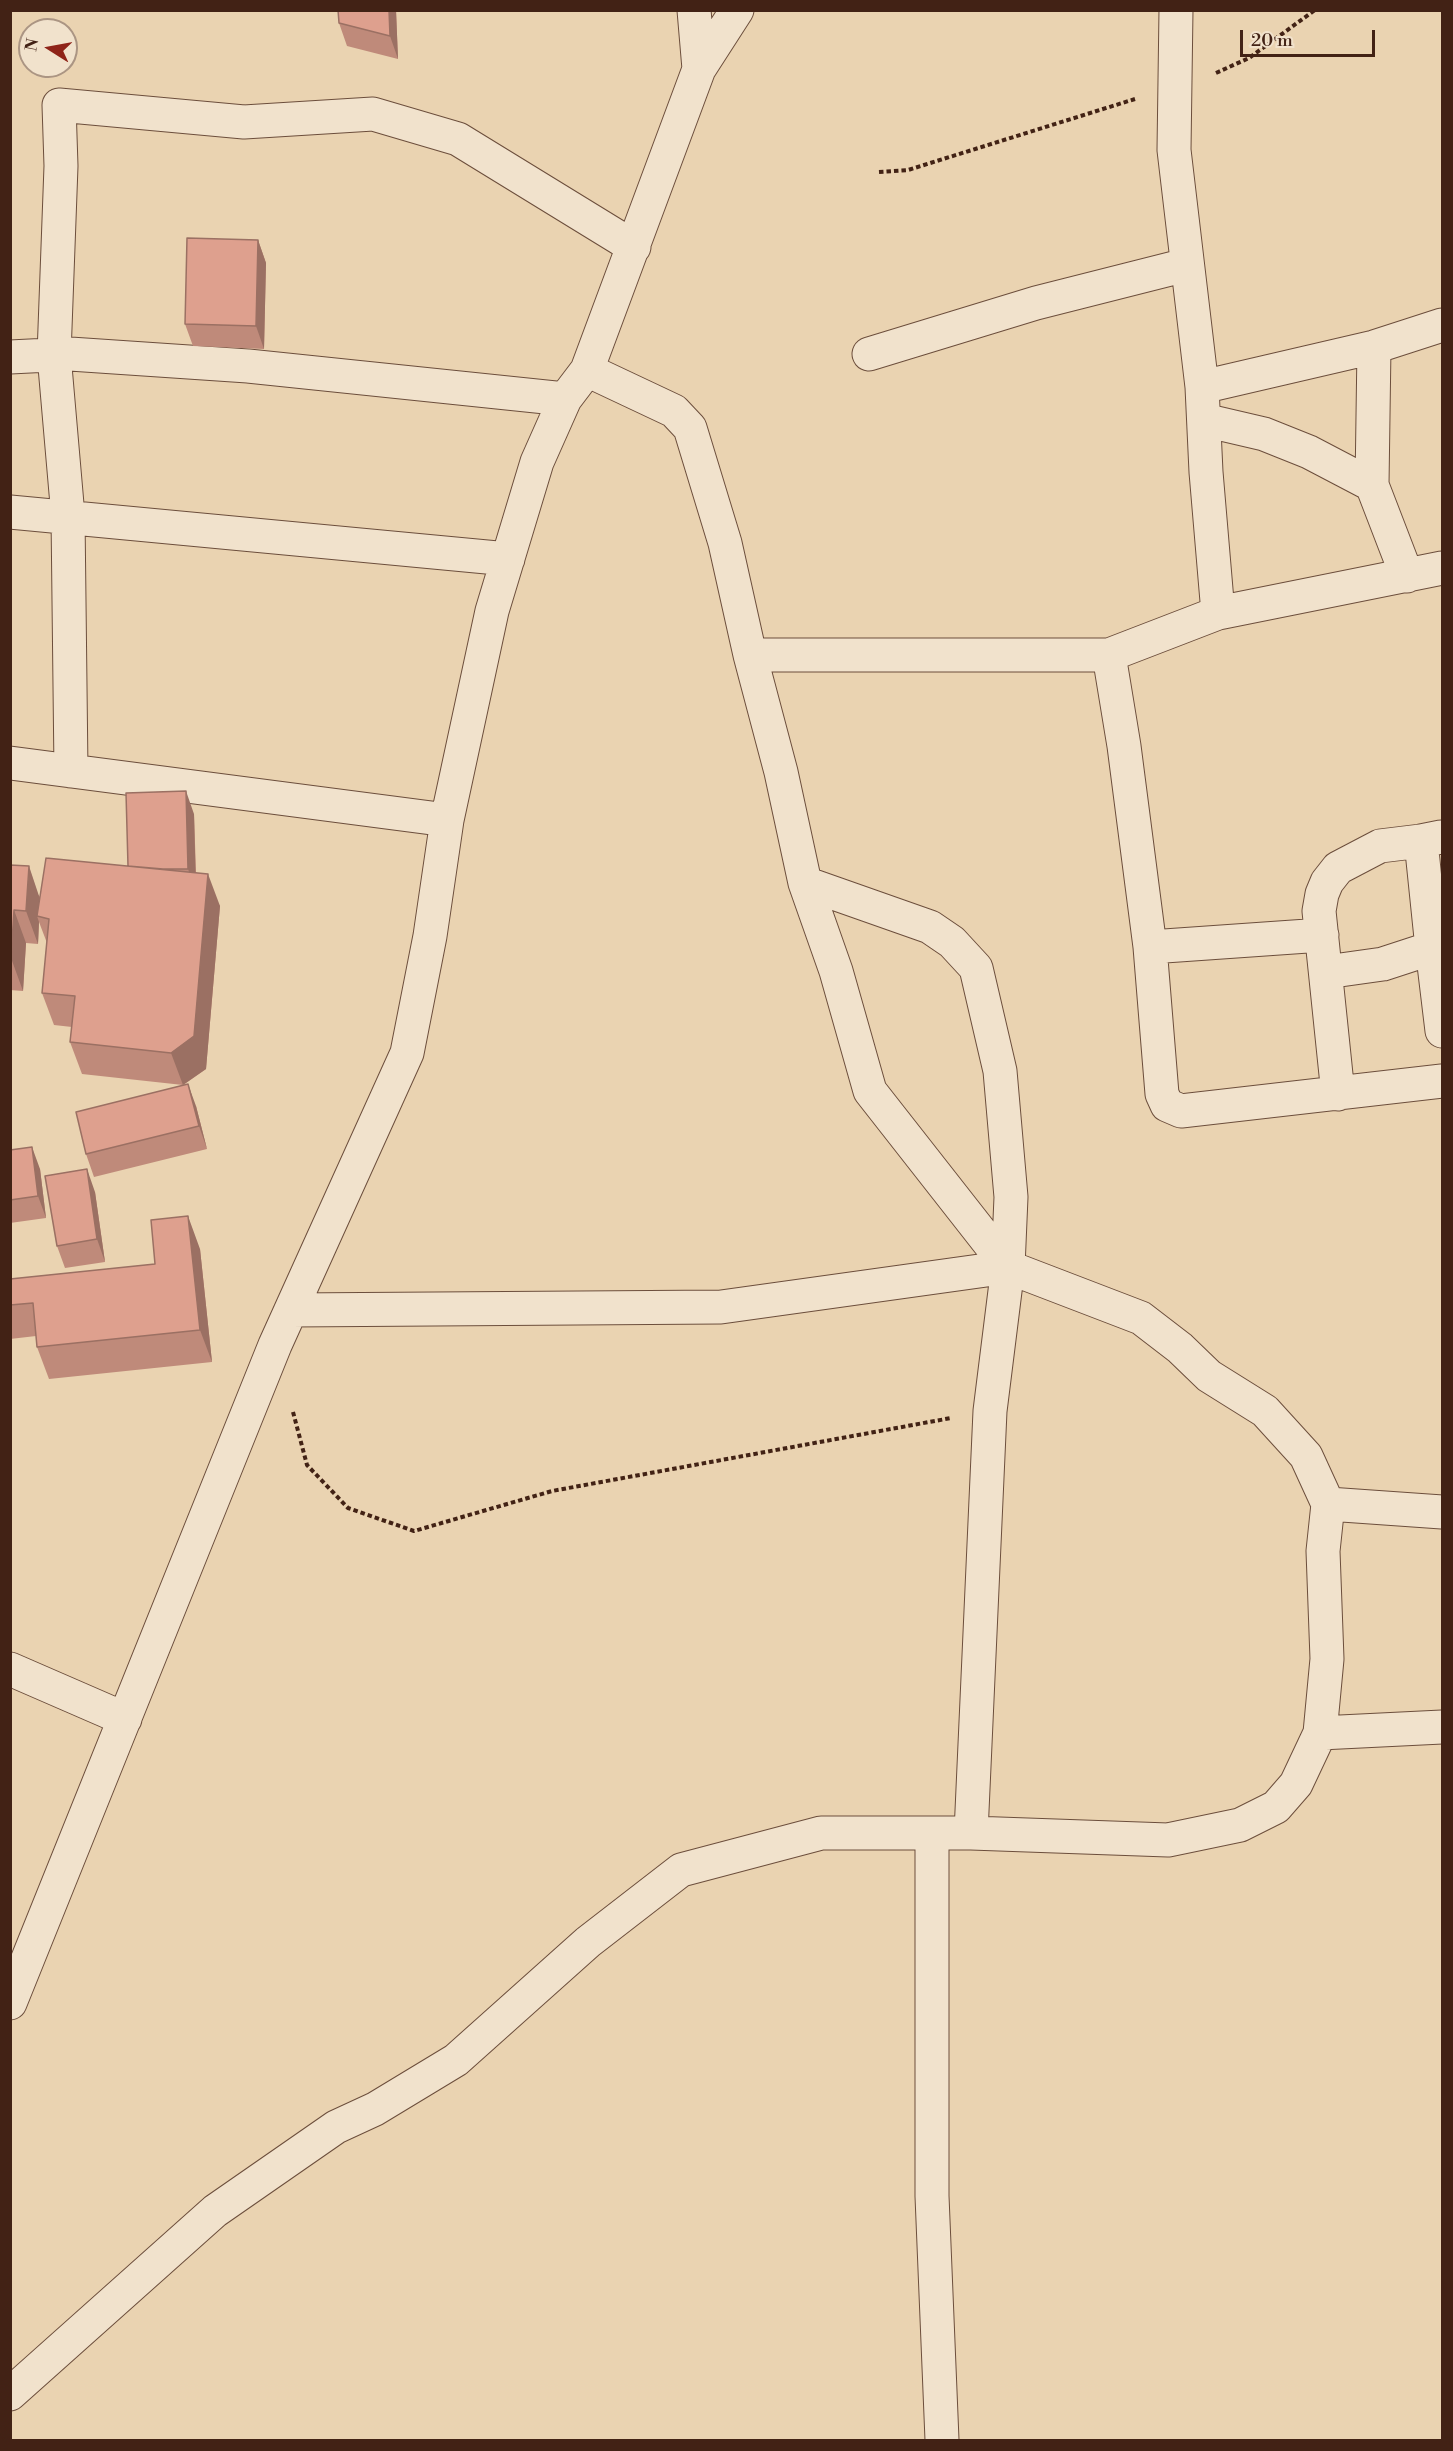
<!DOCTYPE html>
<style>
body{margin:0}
#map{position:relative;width:1453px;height:2451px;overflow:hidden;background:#ead3b1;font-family:"Libre Bodoni",serif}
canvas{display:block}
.frame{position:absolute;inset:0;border:12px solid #422215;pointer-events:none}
.north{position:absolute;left:18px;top:18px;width:60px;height:60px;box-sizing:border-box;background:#f1e2cc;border:2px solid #ab9583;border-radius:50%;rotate:281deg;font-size:16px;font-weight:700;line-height:24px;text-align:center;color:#422215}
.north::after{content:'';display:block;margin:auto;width:21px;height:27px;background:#8f2418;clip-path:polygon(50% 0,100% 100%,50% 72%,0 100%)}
.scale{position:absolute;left:1240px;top:30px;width:135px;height:27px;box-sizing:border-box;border:3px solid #422215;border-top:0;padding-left:8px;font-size:18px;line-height:21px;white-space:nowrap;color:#422215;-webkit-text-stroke:4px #f1e2cc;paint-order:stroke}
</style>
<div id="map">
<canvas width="1453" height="2451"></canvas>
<div class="frame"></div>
<div class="north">N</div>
<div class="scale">20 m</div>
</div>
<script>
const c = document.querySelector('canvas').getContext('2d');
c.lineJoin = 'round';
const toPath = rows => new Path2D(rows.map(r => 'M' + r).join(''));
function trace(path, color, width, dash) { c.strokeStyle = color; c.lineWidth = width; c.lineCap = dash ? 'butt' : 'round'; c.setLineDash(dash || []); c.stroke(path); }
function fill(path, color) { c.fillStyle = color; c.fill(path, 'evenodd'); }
const minor = toPath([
 [694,10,699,69],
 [1176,10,1174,150,1202,387,1206,472,1218,613],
 [1374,347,1372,485,1407,576],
 [869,354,1036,303,1186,265],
 [10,357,70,354,248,366,565,399],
 [587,370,674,411,690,428,725,543,750,655,781,772,805,883,836,971,870,1091,1008,1267,1141,1318,1180,1348,1209,1376,1265,1411,1306,1456,1328,1504,1442,1512],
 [1202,387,1374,347,1442,325],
 [1204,420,1264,434,1309,452,1372,485],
 [10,512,508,559],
 [750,655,1109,655,1218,613,1442,568],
 [1109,655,1124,746,1150,947,1162,1094,1167,1105,1181,1111,1442,1081],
 [10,763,447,820],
 [71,771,68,516,54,355,61,166,59,105,244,122,373,114,458,139,634,247],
 [805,883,930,927,952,942,976,968,1000,1071,1011,1197,1008,1267,990,1411,971,1833],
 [1150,947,1322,935],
 [1432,948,1442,1031],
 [1326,972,1383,964,1432,948,1421,841,1441,837],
 [1338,1094,1319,911,1322,894,1327,882,1338,868,1380,846,1421,841],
 [291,1310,721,1307,1008,1267],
 [10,1669,125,1719],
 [1320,1733,1327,1659,1323,1551,1328,1504],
 [932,1833,932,2196,942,2440],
 [10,2003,275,1345,407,1053,430,936,447,820,492,611,537,462,565,399,587,370,699,69,737,10],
 [10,2394,215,2211,336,2127,375,2109,456,2060,588,1942,681,1870,821,1833,971,1833,1168,1840,1240,1825,1276,1807,1296,1784,1320,1733,1442,1727]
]);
trace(minor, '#6c4e3c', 35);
trace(toPath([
 [1216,73,1249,58,1315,10],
 [879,172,908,170,1135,99],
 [293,1412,307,1465,348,1508,414,1531,552,1491,951,1418]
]), '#422215', 4, [4.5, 3]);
trace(minor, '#f1e2cc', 33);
fill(toPath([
 [396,10,398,59,347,46,339,23],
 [258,240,266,263,264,349,193,346,185,324],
 [194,814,196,872,220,906,206,1069,183,1085,82,1074,70,1042,72,1027,54,1025,42,993,47,943,39,922,38,944,26,943,23,991,10,990,10,865,40,897,128,866],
 [196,1106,207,1149,94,1177,86,1154],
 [10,1150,40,1169,46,1218,10,1223],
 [95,1192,105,1262,65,1268,57,1246],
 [200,1249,212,1362,49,1379,37,1347,36,1336,10,1339,10,1279,155,1264]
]), '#bf8a7a');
fill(toPath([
 [389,10,396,10,398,59,390,36],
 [258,240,266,263,264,349,256,326],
 [186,791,194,814,196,891,188,869],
 [29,866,40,899,37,916,39,922,38,944,26,911],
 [208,874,220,906,206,1069,183,1085,171,1053],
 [14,910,26,943,23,991,11,958],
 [188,1084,196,1106,207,1149,199,1126],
 [32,1147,40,1169,46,1218,38,1196],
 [87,1169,95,1192,105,1262,97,1239],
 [188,1216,200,1249,212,1362,200,1330]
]), '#9b7063');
const building = toPath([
 [338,10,389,10,390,36,339,23,338,10],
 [187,238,258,240,256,326,185,324,187,238],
 [186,791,188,869,163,869,128,866,126,793,186,791],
 [46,858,208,874,194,1036,171,1053,70,1042,75,996,42,993,49,919,37,916,46,858],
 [10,865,29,866,26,911,14,910,11,958,10,958,10,865],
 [188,1084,199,1126,86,1154,76,1112,188,1084],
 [32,1147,38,1196,10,1200,10,1150,32,1147],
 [87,1169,97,1239,57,1246,45,1176,87,1169],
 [188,1216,200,1330,37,1347,33,1303,10,1305,10,1279,155,1264,151,1220,188,1216]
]);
fill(building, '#dea08e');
trace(building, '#9b7063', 1.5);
</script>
